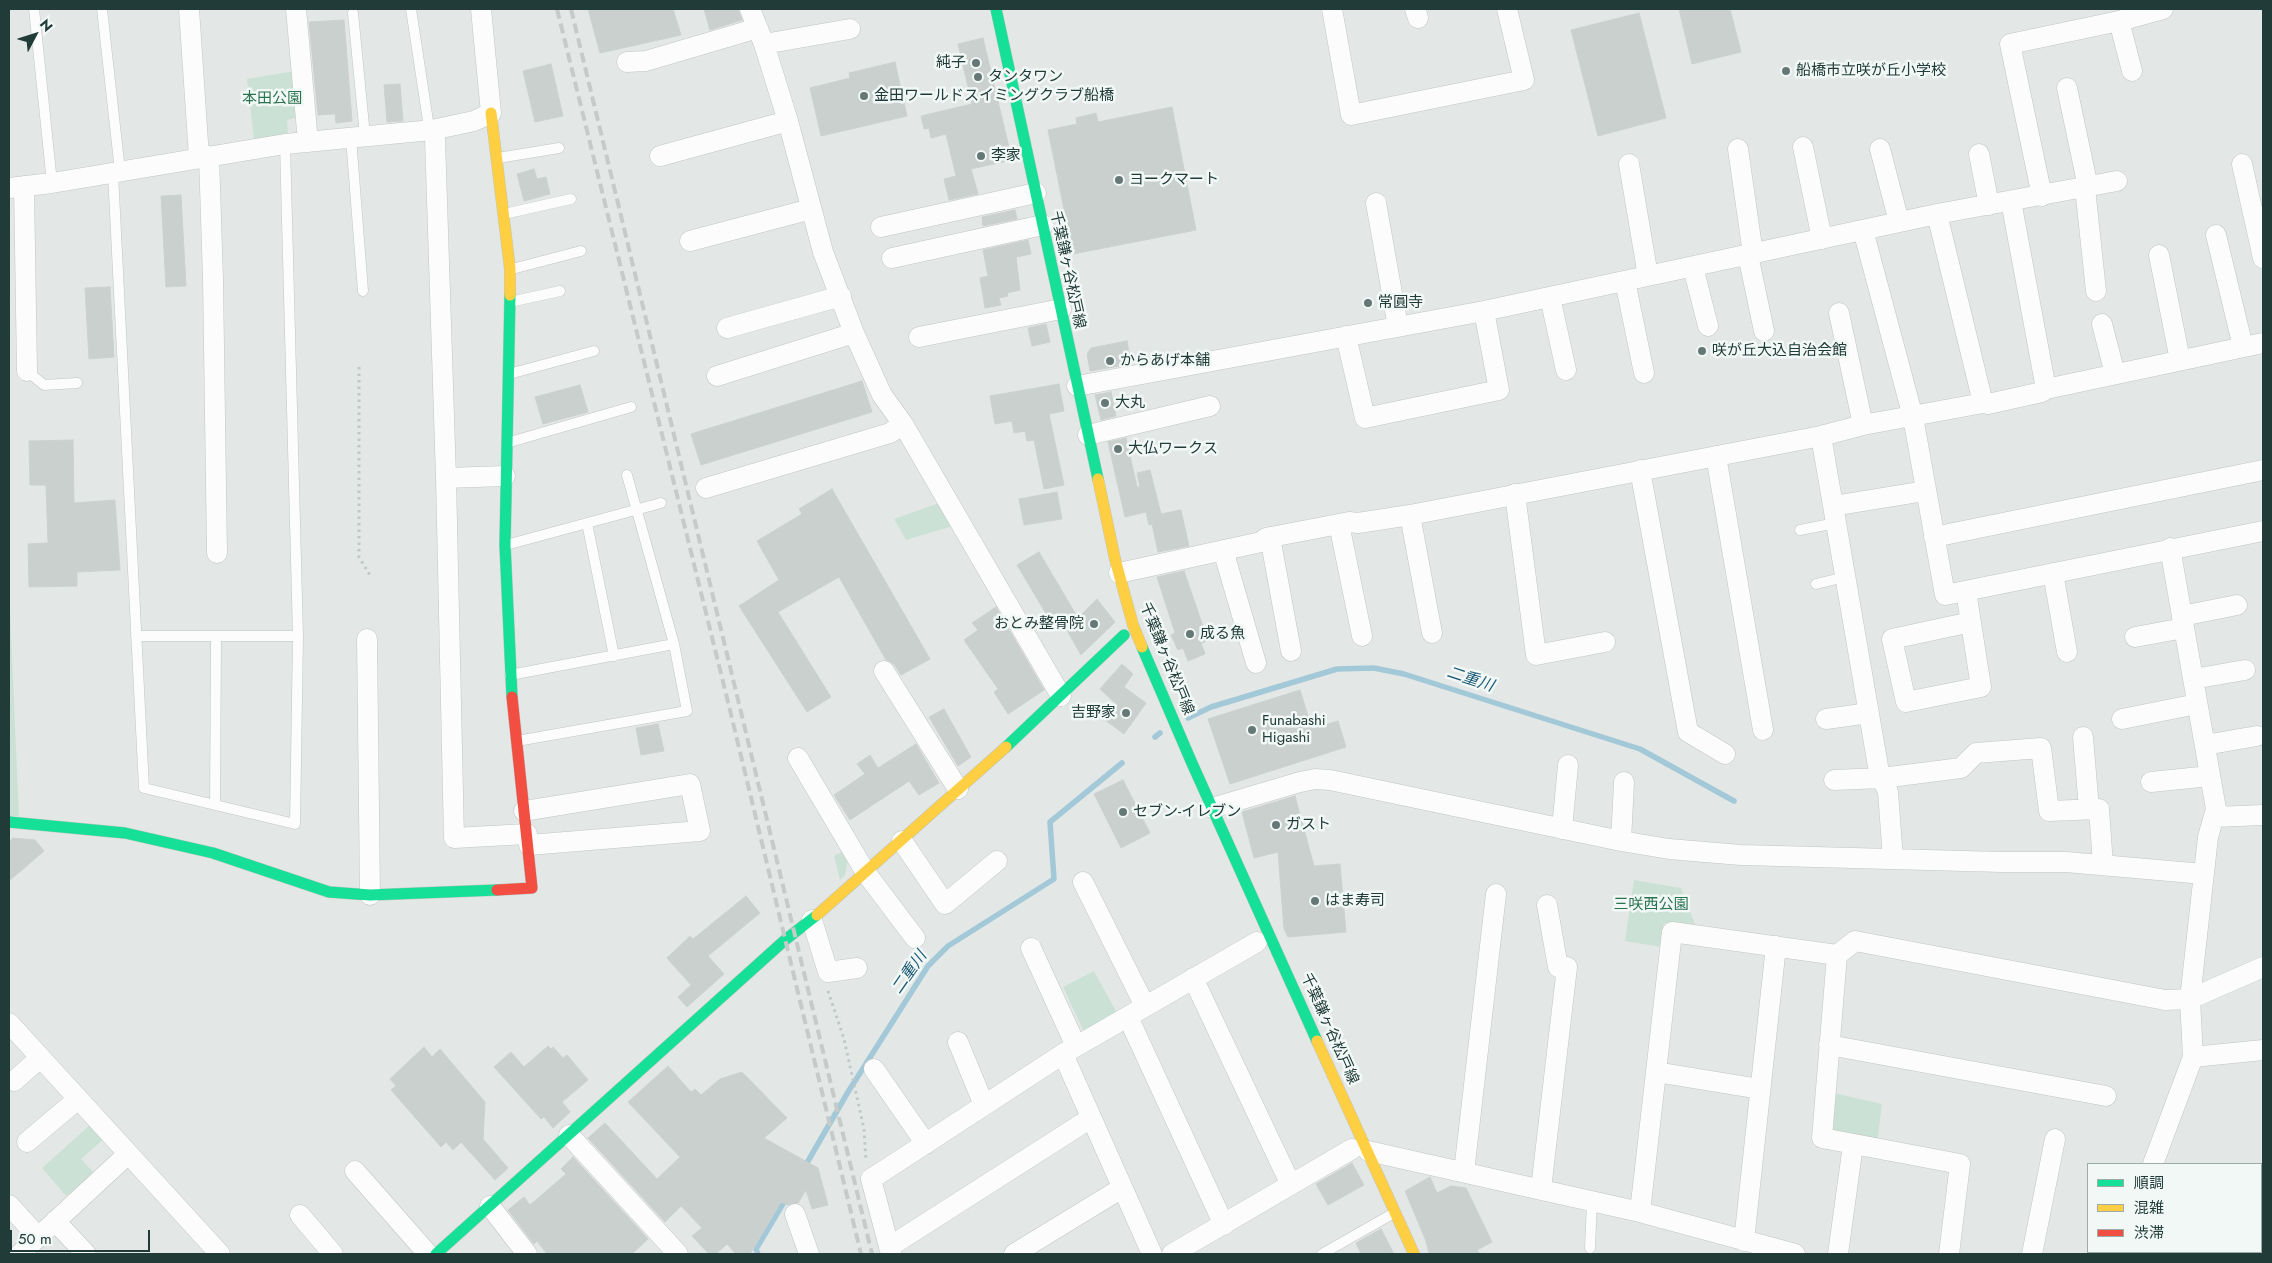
<!DOCTYPE html>
<meta charset="utf-8">
<style>
body{margin:0}
#map{position:relative;width:2272px;height:1263px;overflow:hidden;background:#e3e8e7;font-family:Jost,"Noto Sans JP",sans-serif}
canvas{display:block}
.frame{position:absolute;inset:0;border:10px solid #213b38;pointer-events:none}
.legend{position:absolute;left:2087px;top:1163px;width:175px;height:90px;box-sizing:border-box;background:#f1f8f5;border:1px solid #9eaca9;margin:0;padding:6px 9px;list-style:none;font-size:15px;color:#213b38}
.legend li{display:flex;align-items:center;gap:10px;height:25px}
.legend b{width:25px;border:1px solid #9eaca9}
.north{position:absolute;left:10px;top:10px;width:50px;height:50px;-webkit-text-stroke:4px #f1f8f5;paint-order:stroke;rotate:50deg;font-size:14px;font-weight:700;line-height:20px;text-align:center;color:#213b38}
.north::after{content:'';display:block;margin:auto;width:18px;height:22px;background:#213b38;clip-path:polygon(50% 0,100% 100%,50% 72%,0 100%)}
.scale{position:absolute;left:10px;top:1230px;width:140px;height:22px;box-sizing:border-box;border:2px solid #213b38;border-top:0;padding-left:6px;font-size:15px;line-height:18px;white-space:nowrap;color:#213b38;-webkit-text-stroke:4px #f1f8f5;paint-order:stroke}
</style>
<div id="map">
<canvas width="2272" height="1263"></canvas>
<div class="frame"></div>
<ul class="legend">
<li><b style="height:6px;background:#16e098"></b>順調</li>
<li><b style="height:6px;background:#ffcf43"></b>混雑</li>
<li><b style="height:6px;background:#f24e42"></b>渋滞</li>
</ul>
<div class="north">N</div>
<div class="scale">50 m</div>
</div>
<script>
const c = document.querySelector('canvas').getContext('2d');
c.lineJoin = 'round';
function fill(path, color) { c.fillStyle = color; c.fill(path, 'evenodd'); }
const toPath = rows => new Path2D(rows.map(r => 'M' + r).join(''));
function trace(path, color, width, dash) { c.strokeStyle = color; c.lineWidth = width; c.lineCap = dash ? 'butt' : 'round'; c.setLineDash(dash || []); c.stroke(path); }
function write(font, color, halo, rows, align = 'center') {
  c.font = font + ' Jost,"Noto Sans JP",sans-serif'; c.lineWidth = 5; c.setLineDash([]); c.textBaseline = 'middle'; c.strokeStyle = halo; c.fillStyle = color; for (const [text, x, y, turn = 0] of rows) {
    c.save(); c.translate(x, y); c.rotate((+turn || 0) * Math.PI / 180); c.textAlign = isNaN(turn) ? turn : align; if (halo) c.strokeText(text, 0, 0); c.fillText(text, 0, 0); c.restore();
  }
}
fill(toPath([
 [294,71,295,118,287,120,288,134,254,139,247,79],
 [942,502,956,525,906,540,894,519],
 [9,586,19,816,9,816],
 [843,851,848,860,845,875,840,880,834,856],
 [1634,880,1681,888,1696,927,1664,923,1661,947,1625,941],
 [1094,971,1118,1015,1085,1034,1063,987],
 [1829,1092,1882,1104,1877,1145,1824,1137],
 [91,1124,105,1138,81,1159,94,1173,66,1196,42,1168]
]), '#cce1d5');
trace(toPath([
 [1188,718,1211,707,1337,669,1374,668,1404,674,1640,749,1734,801],
 [1155,737,1160,733],
 [804,1168,848,1092,928,966,948,946,1054,879,1050,822,1122,763],
 [758,1254,756,1249,787,1197]
]), '#a3c8d7', 5.5);
const building = toPath([
 [588,9,673,9,681,35,600,53,588,9],
 [704,9,738,9,742,20,710,30,704,9],
 [1679,9,1730,9,1741,52,1692,64,1679,9],
 [1639,13,1666,118,1598,136,1571,30,1639,13],
 [344,20,352,121,336,123,335,114,318,115,309,22,344,20],
 [983,38,1012,160,971,169,978,194,949,200,944,179,956,176,946,134,931,138,929,128,924,129,921,116,972,104,958,44,983,38],
 [895,62,907,116,821,136,810,88,850,78,849,73,895,62],
 [551,64,563,116,535,122,523,71,551,64],
 [400,84,403,121,387,122,384,85,400,84],
 [1172,107,1196,230,1073,254,1048,130,1077,124,1076,118,1096,113,1098,122,1172,107],
 [534,169,537,179,546,177,550,194,524,201,517,174,534,169],
 [181,195,186,286,166,287,161,196,181,195],
 [1015,210,1017,219,983,226,982,217,1015,210],
 [1028,240,1031,254,1016,257,1020,290,1007,293,1008,296,999,298,1001,305,985,308,980,278,988,276,983,250,1028,240],
 [110,287,114,357,89,359,85,288,110,287],
 [1046,324,1050,342,1032,346,1028,328,1046,324],
 [1127,341,1131,364,1090,371,1087,354,1091,348,1127,341],
 [862,381,872,412,701,465,691,434,862,381],
 [1059,384,1064,411,1049,414,1064,485,1044,489,1034,440,1027,441,1025,431,1014,433,1012,421,995,424,990,396,1059,384],
 [580,385,588,412,543,424,535,397,580,385],
 [1111,392,1116,416,1101,420,1095,395,1111,392],
 [1126,438,1137,487,1140,487,1137,473,1150,470,1161,514,1181,510,1189,546,1158,552,1152,524,1149,525,1146,512,1125,517,1108,442,1126,438],
 [73,440,74,503,115,500,120,570,77,572,77,586,29,587,28,544,48,543,46,485,30,485,29,441,73,440],
 [832,489,930,659,901,675,894,664,886,660,839,577,778,612,831,697,807,712,739,606,779,580,757,541,802,514,799,509,832,489],
 [1057,492,1062,519,1024,525,1019,499,1057,492],
 [1039,552,1078,618,1097,599,1115,622,1081,655,1059,616,1051,622,1017,565,1039,552],
 [1184,571,1208,641,1201,643,1205,654,1188,661,1183,648,1178,650,1171,635,1175,633,1157,577,1184,571],
 [996,607,1044,690,1008,714,994,692,998,689,964,640,978,630,972,623,996,607],
 [1122,664,1133,674,1124,687,1146,703,1124,734,1105,720,1116,704,1100,689,1122,664],
 [1300,690,1312,729,1338,721,1346,747,1230,784,1208,719,1300,690],
 [944,709,971,757,958,766,929,717,944,709],
 [658,724,664,751,641,755,636,728,658,724],
 [916,744,939,783,919,795,909,781,850,820,834,795,865,774,857,764,870,755,878,768,916,744],
 [1123,780,1150,833,1121,848,1094,794,1123,780],
 [1295,796,1314,866,1340,864,1346,932,1288,937,1284,929,1278,852,1254,858,1242,812,1295,796],
 [13,838,35,840,44,851,9,881,9,842,13,838],
 [746,896,760,913,708,956,724,974,687,1007,678,997,691,985,667,958,690,936,693,939,746,896],
 [548,1046,551,1049,553,1047,563,1058,567,1055,588,1080,562,1102,570,1112,553,1128,544,1117,541,1119,494,1067,511,1052,524,1067,548,1046],
 [424,1047,432,1057,440,1049,485,1102,483,1139,508,1168,495,1180,461,1142,453,1150,446,1142,441,1147,391,1090,396,1086,390,1079,424,1047],
 [668,1066,691,1092,695,1089,701,1095,720,1079,742,1072,787,1118,764,1138,818,1168,828,1205,812,1209,806,1190,798,1203,788,1205,781,1202,750,1254,736,1254,727,1244,716,1254,709,1254,692,1236,702,1228,681,1206,665,1222,588,1138,605,1123,657,1179,680,1157,628,1102,668,1066],
 [573,1157,648,1239,632,1254,547,1254,537,1241,534,1244,508,1210,524,1197,530,1205,566,1174,561,1169,573,1157],
 [1352,1163,1364,1185,1328,1205,1316,1184,1352,1163],
 [1430,1177,1437,1193,1451,1186,1466,1188,1492,1242,1477,1250,1480,1254,1429,1254,1426,1241,1405,1191,1430,1177],
 [1381,1229,1394,1254,1361,1254,1356,1243,1381,1229]
]);
fill(building, '#cad0ce');
trace(building, '#ccd1d0', 1);
const lane = toPath([
 [34,9,52,183],
 [102,9,120,171],
 [411,9,428,121,432,130],
 [353,13,365,136],
 [351,138,363,291],
 [498,158,559,148],
 [113,173,144,788,295,824,298,636,285,144],
 [504,214,571,199],
 [512,269,581,251],
 [510,302,560,291],
 [27,371,44,385,77,383],
 [509,374,594,351],
 [510,442,631,407],
 [587,523,614,656],
 [1800,530,1836,523],
 [506,545,661,503],
 [1816,584,1845,577],
 [136,636,298,636],
 [510,675,674,644],
 [517,741,687,711,674,644,627,475],
 [215,804,216,637],
 [1590,1248,1592,1201],
 [1322,1254,1394,1213]
]);
const street = toPath([
 [189,9,199,157],
 [296,9,308,142],
 [750,9,764,44,788,121,823,252,854,333,882,395,903,424,1061,696],
 [1332,9,1351,115,1524,80,1507,9],
 [1415,9,1418,18],
 [764,44,850,29],
 [627,62,646,61,758,28],
 [2132,71,2119,21,2163,9],
 [2067,88,2088,187],
 [432,130,435,138,446,478,454,838,527,834],
 [1803,147,1822,239],
 [1738,149,1753,254],
 [1880,149,1899,222],
 [1979,154,1989,205],
 [209,156,213,279,217,553],
 [660,156,788,121],
 [1629,164,1648,276],
 [2242,164,2263,258],
 [24,186,27,371],
 [9,188,52,183,285,144,432,130,474,121,491,113,481,9],
 [2085,188,2096,291],
 [2042,196,2010,44,2119,21],
 [2011,201,2046,389],
 [1376,203,1398,327],
 [1937,214,1983,403],
 [881,227,1036,193],
 [1863,230,1913,417,1945,595,2263,531],
 [2216,235,2243,347],
 [690,241,811,209],
 [1748,255,1764,331],
 [2159,255,2180,360],
 [892,258,1043,225],
 [1693,267,1708,326],
 [1625,281,1644,373],
 [1550,297,1566,370],
 [1839,313,1863,425],
 [2102,324,2115,374],
 [727,328,841,296],
 [1346,336,1365,418,1499,390,1484,311],
 [919,337,1061,309],
 [717,376,854,333],
 [1077,386,1484,311,1937,214,2117,181],
 [1088,435,1210,406],
 [1821,436,1879,772,1888,792,1893,859],
 [1716,456,1763,730],
 [1640,470,1688,732,1725,754],
 [446,478,505,476],
 [706,488,890,433,903,424],
 [1515,494,1536,655,1605,642],
 [1833,506,1925,491],
 [1410,515,1432,633],
 [1339,524,1362,636],
 [1270,537,1291,651],
 [1934,537,2263,470],
 [1223,550,1256,663],
 [1119,573,1261,542,1266,538,1349,522,1358,523,1410,515,1821,436,1863,425,1983,403,1988,404,2042,392,2046,389,2263,343],
 [2053,573,2067,652],
 [1966,591,1981,687,1906,702,1892,639,1971,622],
 [2182,616,2237,605],
 [2135,637,2184,628],
 [367,639,370,895],
 [884,671,958,789],
 [2193,679,2245,670],
 [1826,719,1869,713],
 [2122,719,2197,704],
 [2083,737,2089,809],
 [2205,745,2257,736],
 [798,758,866,873,915,938],
 [1834,780,1882,778,1961,768,1976,753,2041,748,2049,811,2099,809,2103,865],
 [2151,782,2210,776],
 [1212,808,1300,782,1315,779,1330,780,1621,841,1669,849,1741,855,2002,862,2066,862,2204,874],
 [524,811,690,784,700,831,529,845],
 [2215,817,2263,815],
 [1562,829,1568,765],
 [902,841,945,904,997,861],
 [1621,841,1624,782],
 [1083,882,1145,1006],
 [812,920,828,972,857,968],
 [1031,948,1076,1046],
 [1837,955,1822,1138,1960,1164,1949,1254],
 [1193,978,1290,1183],
 [1128,1017,1224,1225],
 [9,1023,220,1254],
 [958,1042,984,1105],
 [1829,1045,2106,1096],
 [1063,1054,1152,1254],
 [2193,1057,2263,1050],
 [874,1069,926,1144],
 [1656,1072,1760,1089],
 [14,1081,40,1058],
 [569,1135,678,1254],
 [27,1142,78,1099],
 [1368,1151,1640,1212,1795,1254],
 [2153,1164,2193,1057,2190,999,2208,837,2216,809,2170,548],
 [355,1171,428,1254],
 [1464,1172,1496,894],
 [2261,1187,2263,1187],
 [1541,1189,1567,967,1558,967,1547,905],
 [9,1205,38,1237],
 [490,1206,527,1254],
 [1640,1212,1672,932,1837,955,1855,941,2165,1000,2190,999,2263,967],
 [795,1214,809,1254],
 [300,1215,333,1254],
 [55,1221,86,1254],
 [1744,1241,1776,946],
 [889,1247,1091,1118],
 [2153,1252,2153,1254],
 [20,1254,128,1154],
 [891,1254,871,1179,1063,1054,1257,942],
 [1014,1254,1122,1188],
 [1172,1254,1352,1149],
 [1838,1254,1853,1145],
 [2032,1254,2055,1139]
]);
const fast = toPath([
 [996,9,1098,479],
 [510,295,505,545,512,697],
 [1142,647,1191,761,1317,1041],
 [1006,747,1124,635],
 [9,822,125,833,213,853,329,892,370,895,497,890],
 [436,1254,785,940,817,915]
]);
const slow = toPath([
 [491,113,510,269,510,295],
 [1098,479,1115,559,1133,625,1142,647],
 [817,915,1006,747],
 [1317,1041,1414,1254]
]);
const jam = toPath([
 [497,890,532,888,512,697]
]);
trace(lane, '#c0c5c4', 11);
trace(street, '#c0c5c4', 21);
trace(fast, '#bfc6c4', 12);
trace(slow, '#bfc6c4', 12);
trace(jam, '#bfc6c4', 12);
trace(toPath([
 [359,367,359,557,371,577],
 [828,991,844,1039,864,1129,866,1160]
]), '#c0c8c7', 3, [2.5, 4]);
trace(lane, '#fbfcfb', 10);
trace(street, '#fbfcfb', 20);
trace(fast, '#16e098', 11);
trace(slow, '#ffcf43', 11);
trace(jam, '#f24e42', 11);
trace(toPath([
 [557,9,728,702,861,1254],
 [571,9,872,1254]
]), '#c6cac9', 4, [10, 5]);
for (const [x, y, r, color] of [
 [976,63,5,"#657875"],
 [1786,71,5,"#657875"],
 [978,77,5,"#657875"],
 [864,96,5,"#657875"],
 [981,156,5,"#657875"],
 [1119,180,5,"#657875"],
 [1368,303,5,"#657875"],
 [1702,351,5,"#657875"],
 [1110,361,5,"#657875"],
 [1105,403,5,"#657875"],
 [1118,449,5,"#657875"],
 [1094,624,5,"#657875"],
 [1190,634,5,"#657875"],
 [1126,713,5,"#657875"],
 [1252,730,5,"#657875"],
 [1123,812,5,"#657875"],
 [1276,825,5,"#657875"],
 [1315,901,5,"#657875"]
]) { const dot = new Path2D(); dot.arc(x, y, r, 0, 2 * Math.PI); c.fillStyle = color; c.fill(dot); trace(dot, '#f1f8f5', 2); }
write('15px', '#213b38', '#f1f8f5', [
 ["純子",966,63,"right"],
 ["船橋市立咲が丘小学校",1796,71],
 ["タンタワン",988,77],
 ["金田ワールドスイミングクラブ船橋",874,96],
 ["李家",991,156],
 ["ヨークマート",1129,180],
 ["常圓寺",1378,303],
 ["咲が丘大込自治会館",1712,351],
 ["からあげ本舗",1120,361],
 ["大丸",1115,403],
 ["大仏ワークス",1128,449],
 ["おとみ整骨院",1084,624,"right"],
 ["成る魚",1200,634],
 ["吉野家",1116,713,"right"],
 ["Funabashi",1262,721],
 ["Higashi",1262,738],
 ["セブン-イレブン",1133,812],
 ["ガスト",1286,825],
 ["はま寿司",1325,901]
], 'left');
write('15px', '#2b7251', '#f1f8f5', [
 ["本田公園",272,99],
 ["三咲西公園",1651,905]
]);
write('15px', '#213b38', '#f1f8f5', [
 ["千葉鎌ヶ谷松戸線",1067,270,78],
 ["千葉鎌ヶ谷松戸線",1166,659,68],
 ["千葉鎌ヶ谷松戸線",1329,1029,66]
]);
write('italic 16px', '#1c5a76', '#f1f8f5', [
 ["二重川",1470,680,18],
 ["二重川",910,973,-55]
]);
</script>
